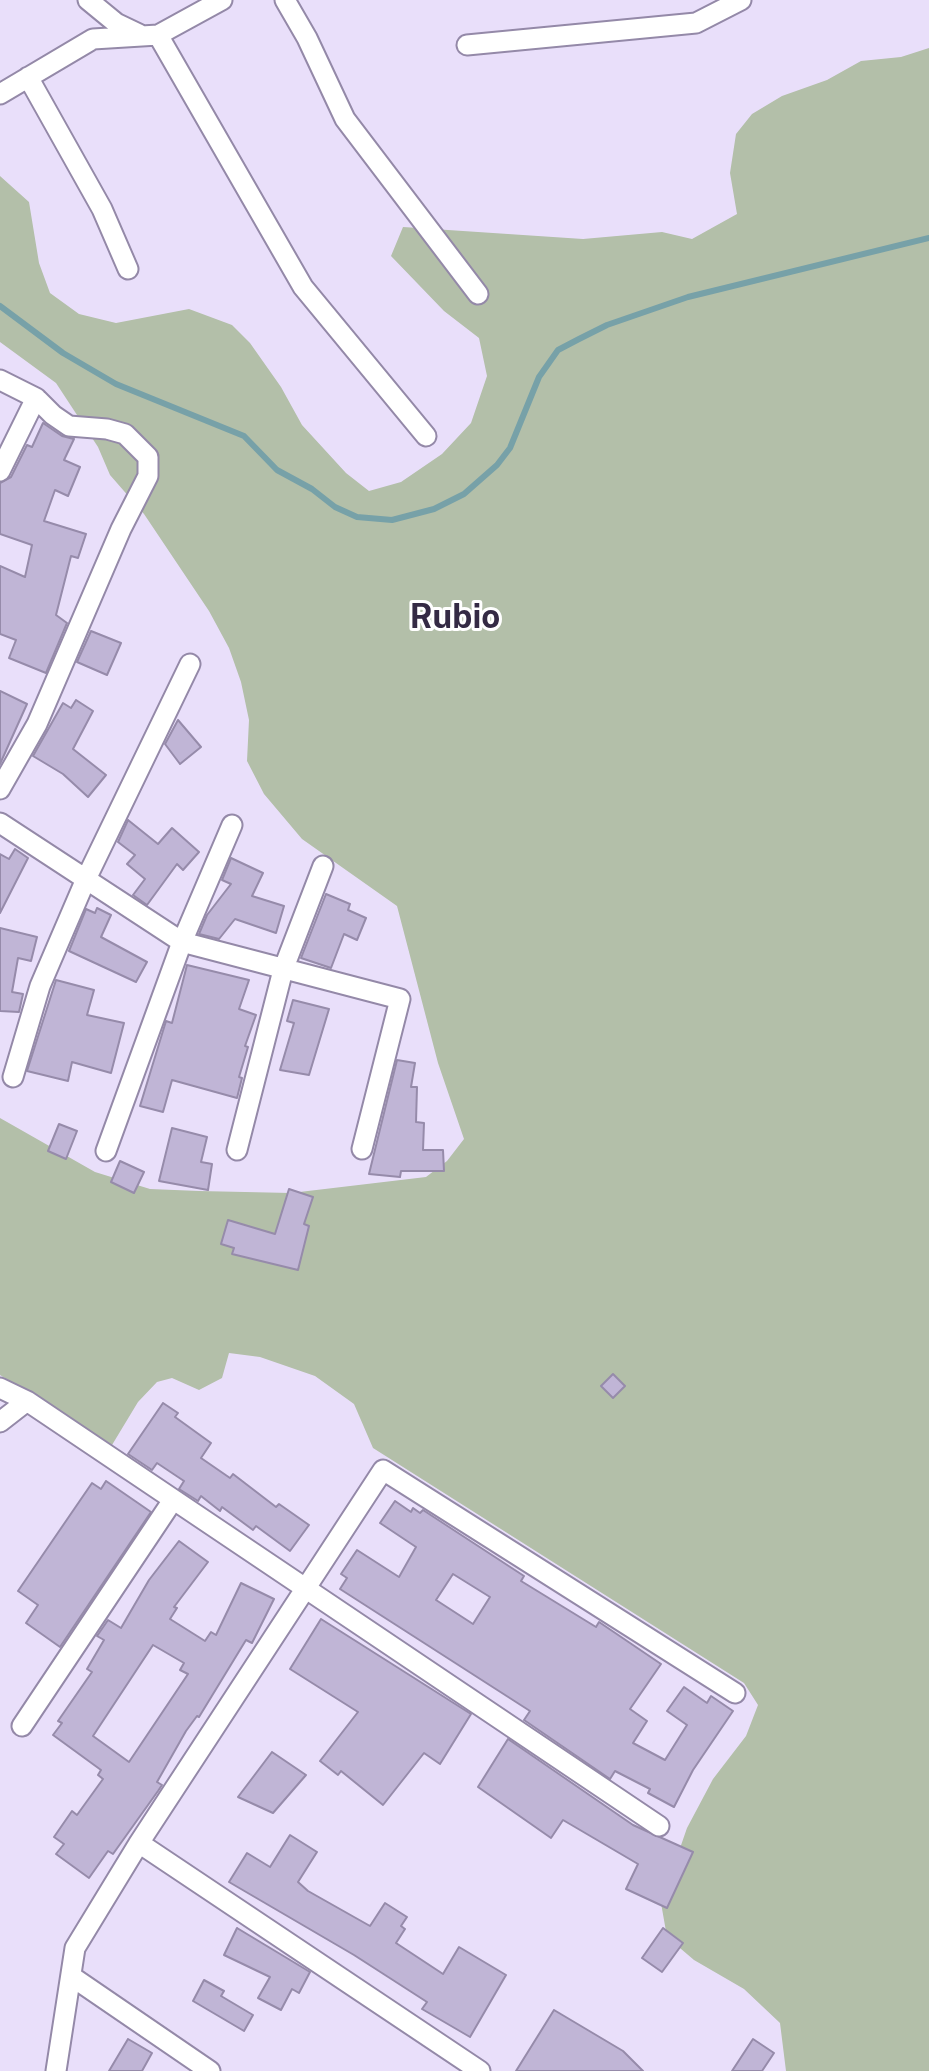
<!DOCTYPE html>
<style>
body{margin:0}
canvas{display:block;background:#e9dffa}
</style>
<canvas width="929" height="2071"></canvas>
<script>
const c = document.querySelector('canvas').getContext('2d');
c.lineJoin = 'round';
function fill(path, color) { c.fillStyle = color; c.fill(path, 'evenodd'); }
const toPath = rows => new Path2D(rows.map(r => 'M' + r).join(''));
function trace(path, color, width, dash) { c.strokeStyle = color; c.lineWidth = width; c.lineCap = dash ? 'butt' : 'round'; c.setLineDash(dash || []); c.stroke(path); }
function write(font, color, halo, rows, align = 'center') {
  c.font = font + ' "Public Sans",sans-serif'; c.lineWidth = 6; c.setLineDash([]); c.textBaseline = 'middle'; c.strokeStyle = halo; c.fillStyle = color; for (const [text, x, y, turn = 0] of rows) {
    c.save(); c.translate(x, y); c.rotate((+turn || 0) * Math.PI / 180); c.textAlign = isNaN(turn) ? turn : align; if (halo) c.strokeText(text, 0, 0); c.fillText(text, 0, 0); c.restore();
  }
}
fill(toPath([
 [929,48,929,2071,786,2071,780,2023,744,1989,694,1960,667,1937,661,1903,687,1828,713,1779,746,1736,758,1705,744,1683,373,1448,354,1404,315,1376,260,1357,229,1353,222,1378,199,1390,172,1378,157,1382,138,1402,112,1445,0,1375,0,1118,95,1172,150,1189,199,1191,291,1193,426,1177,447,1161,464,1139,438,1063,397,906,302,839,264,794,247,761,249,720,241,682,229,648,209,611,144,514,110,475,98,447,56,383,0,342,0,176,29,202,39,263,50,293,79,314,116,323,189,309,232,325,250,343,281,387,302,425,346,473,369,491,401,482,442,454,471,423,487,376,479,338,444,311,391,256,403,227,583,239,662,232,692,239,737,214,730,173,736,134,752,114,782,96,827,80,861,61,901,57]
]), '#b3bfa9');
trace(toPath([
 [0,306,63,353,116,384,244,436,277,470,312,489,335,507,357,517,392,520,434,509,464,494,497,465,510,448,539,377,558,350,579,339,607,325,688,297,929,238]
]), '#77a1a8', 6);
const building = toPath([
 [43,423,62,436,74,439,64,460,80,467,68,496,55,490,44,521,86,534,78,558,71,556,56,615,67,623,46,673,9,658,16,640,0,634,0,566,25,577,32,545,0,534,0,483,11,477,27,445,32,447,43,423],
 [91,631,121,643,107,675,77,662,91,631],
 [0,691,27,704,0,764,0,691],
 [76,700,93,711,73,749,106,775,88,797,63,774,33,756,63,703,71,708,76,700],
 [178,720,201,747,180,764,165,744,178,720],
 [128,820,158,844,172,828,199,852,183,870,177,864,147,905,133,895,145,879,127,864,135,855,118,842,128,820],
 [15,849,28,858,0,913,0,854,9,859,15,849],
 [231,858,263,873,252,896,284,906,276,933,235,919,219,939,199,934,207,915,231,884,222,880,231,858],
 [326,894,350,904,348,910,366,918,357,940,344,934,331,968,301,958,326,894],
 [97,908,111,915,101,937,147,962,136,982,69,951,86,909,95,913,97,908],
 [0,928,37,937,31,961,18,958,12,992,23,994,19,1012,0,1011,0,928],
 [187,965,249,980,239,1009,256,1015,245,1046,248,1047,239,1077,242,1078,237,1098,172,1080,163,1112,140,1106,166,1021,172,1023,187,965],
 [56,980,94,990,87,1015,124,1023,111,1073,72,1062,68,1081,27,1071,56,980],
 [293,1000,329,1009,309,1075,280,1070,294,1023,287,1021,293,1000],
 [397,1060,415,1063,411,1087,417,1087,416,1122,424,1123,423,1150,443,1150,444,1171,401,1171,400,1177,369,1174,397,1060],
 [59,1124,77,1131,66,1159,48,1151,59,1124],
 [172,1128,207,1137,201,1162,212,1164,208,1190,159,1181,172,1128],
 [120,1161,144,1172,134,1193,111,1182,120,1161],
 [289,1189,313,1197,304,1224,309,1226,298,1270,232,1254,234,1248,221,1244,228,1220,275,1234,289,1189],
 [613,1374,625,1386,613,1398,601,1386,613,1374],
 [163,1403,178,1413,175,1417,211,1443,201,1458,230,1478,233,1474,276,1507,279,1504,309,1525,290,1551,256,1526,253,1530,222,1507,220,1511,201,1496,198,1501,179,1489,184,1481,157,1463,152,1470,128,1454,163,1403],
 [106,1481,151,1512,60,1647,26,1623,38,1605,18,1591,92,1483,101,1489,106,1481],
 [395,1501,411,1512,413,1508,420,1513,423,1510,524,1576,521,1581,596,1627,599,1622,661,1664,630,1709,647,1721,633,1743,665,1760,687,1725,667,1711,684,1687,707,1703,711,1696,733,1711,693,1770,674,1807,648,1793,650,1789,615,1771,610,1779,524,1720,530,1711,340,1589,347,1578,341,1574,357,1550,399,1577,416,1547,380,1523,395,1501],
 [453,1574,490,1597,473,1624,436,1600,453,1574],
 [179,1541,208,1562,174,1607,177,1608,170,1619,205,1641,211,1632,216,1635,241,1583,274,1599,252,1643,246,1640,199,1717,197,1716,186,1731,157,1782,162,1785,158,1791,113,1854,108,1851,89,1878,56,1854,64,1844,54,1837,72,1811,77,1815,103,1779,98,1775,101,1770,53,1735,62,1723,58,1721,92,1672,87,1669,104,1640,97,1636,108,1620,121,1628,149,1580,179,1541],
 [153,1645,184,1663,180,1670,188,1674,129,1762,93,1736,153,1645],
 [321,1619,471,1714,440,1764,424,1753,383,1805,341,1771,338,1775,320,1761,358,1712,290,1669,321,1619],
 [508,1739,633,1825,693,1852,667,1908,626,1889,638,1864,563,1820,551,1838,478,1787,508,1739],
 [272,1752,306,1775,273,1813,238,1797,272,1752],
 [290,1835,317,1852,298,1882,308,1891,370,1926,385,1903,407,1917,401,1926,405,1929,396,1943,443,1974,459,1947,506,1975,470,2037,422,2009,427,2002,354,1955,229,1882,247,1853,270,1867,290,1835],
 [237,1928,310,1972,299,1993,292,1989,281,2010,258,1998,270,1977,224,1955,237,1928],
 [663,1928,683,1943,662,1972,642,1958,663,1928],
 [204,1980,224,1991,221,1996,253,2015,244,2031,193,2001,204,1980],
 [554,2010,623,2051,643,2071,516,2071,554,2010],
 [128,2039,152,2053,142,2071,109,2071,128,2039],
 [753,2039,774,2053,762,2071,732,2071,753,2039]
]);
fill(building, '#c0b5d6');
trace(building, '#968baa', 2);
const street = toPath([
 [88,0,116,23,139,34],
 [285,0,307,38,345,119,478,294],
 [158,35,303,287,426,436],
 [467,45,696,23,741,0],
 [28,77,102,209,128,269],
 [0,94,93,39,158,35,222,0],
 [0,380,36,398,53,415,69,426,107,429,125,434,148,457,148,476,121,529,37,724,0,789],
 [0,471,36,398],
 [0,823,182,942,400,999,362,1149],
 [13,1077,40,986,86,879,190,664],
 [237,1150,283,970,323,866],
 [106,1151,182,942,232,825],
 [0,1388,27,1401,659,1826],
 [0,1422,27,1401],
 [22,1726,173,1500],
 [139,1843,480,2071],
 [71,1976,210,2071],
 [56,2071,75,1948,139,1843,383,1470,735,1693]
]);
trace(street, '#9489a8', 23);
trace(street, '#fff', 19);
write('bold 33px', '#342a44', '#fff', [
 ["Rubio",455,618]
]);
</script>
